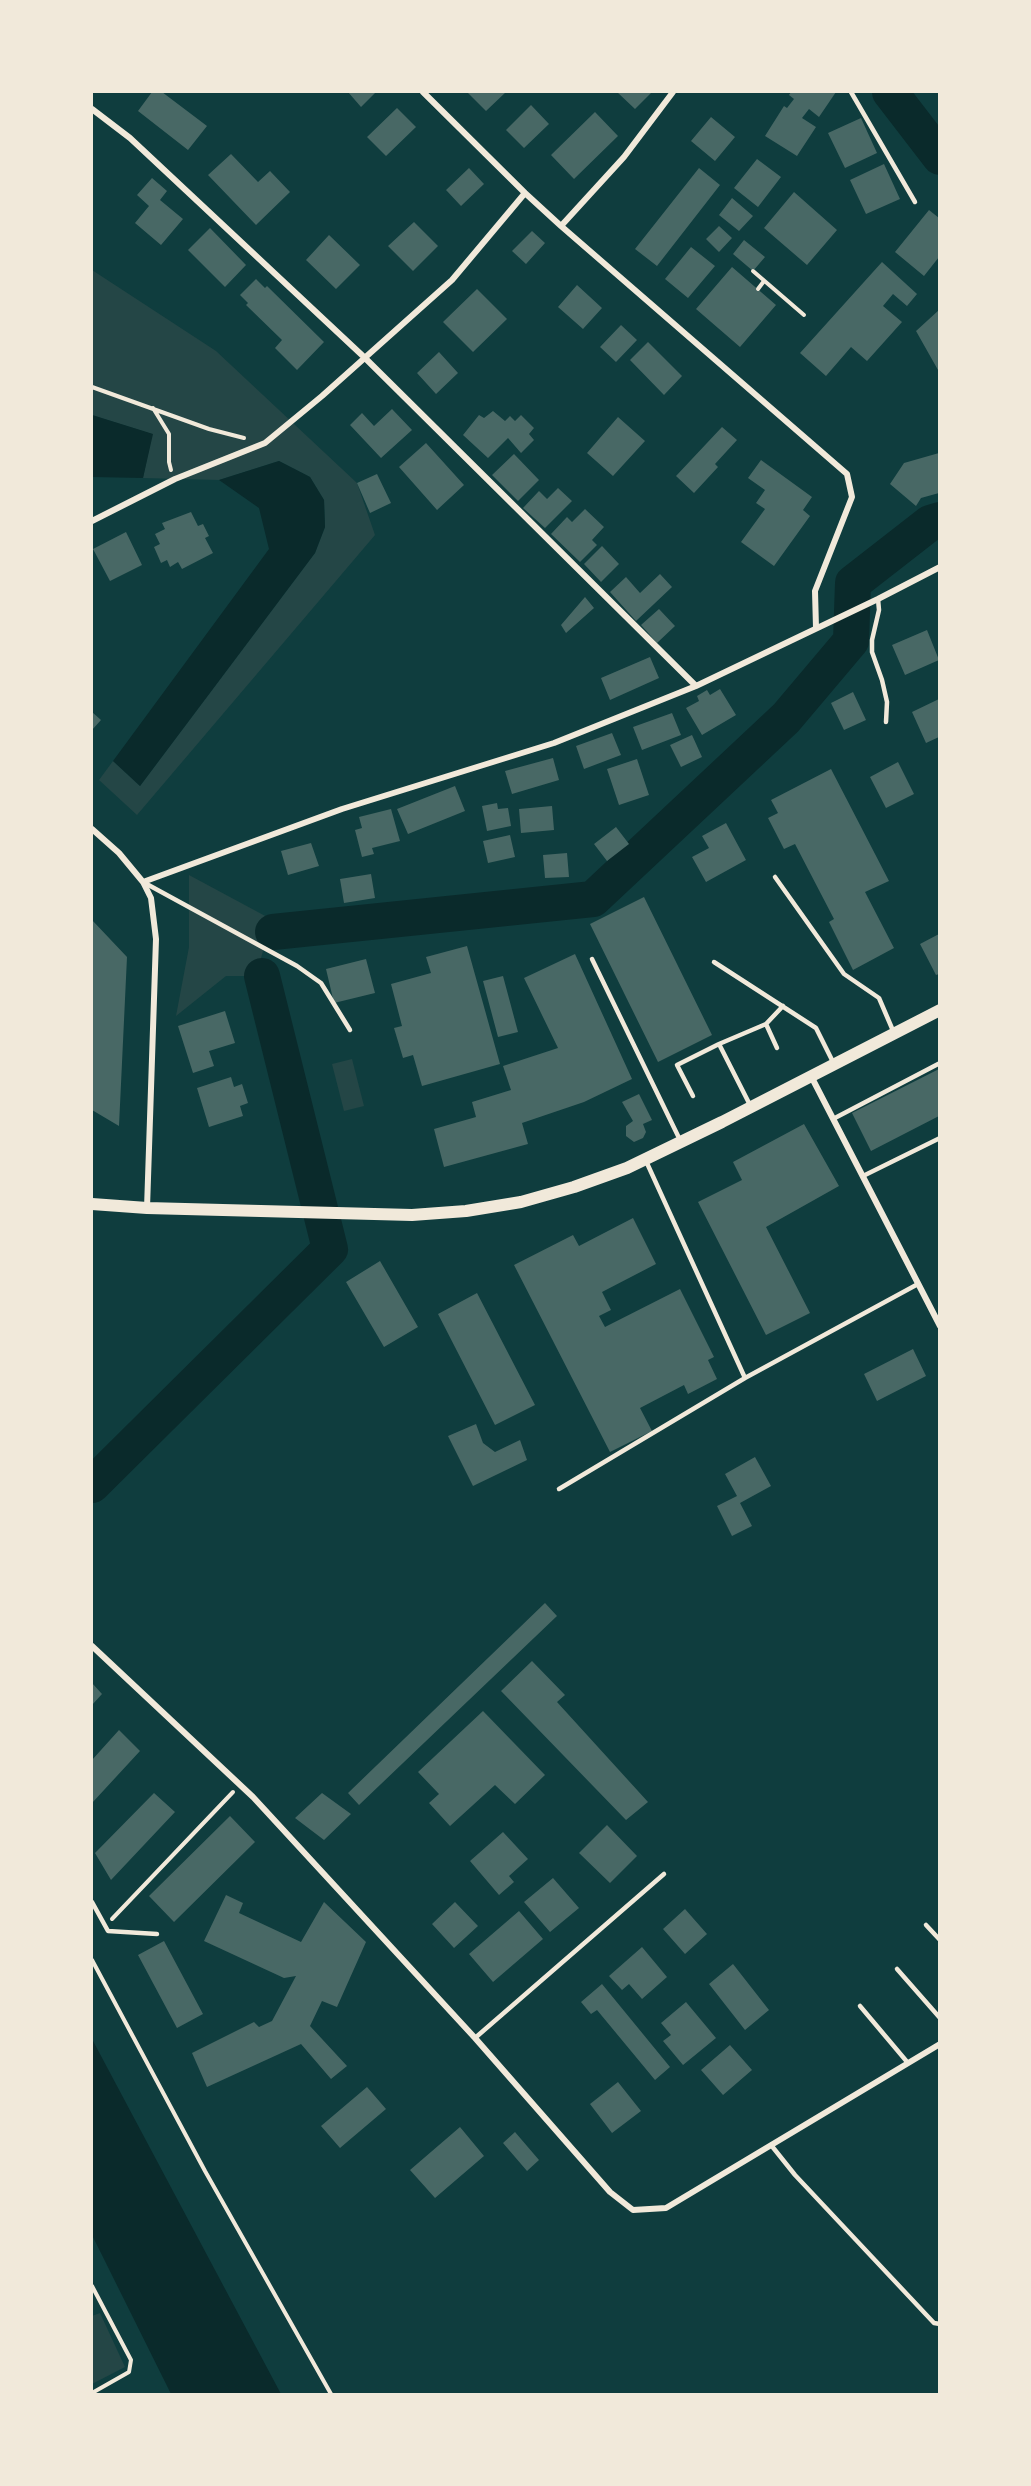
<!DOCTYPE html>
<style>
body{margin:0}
#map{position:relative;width:1031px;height:2486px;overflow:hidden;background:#0f3d3e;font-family:Montserrat,sans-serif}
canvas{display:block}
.frame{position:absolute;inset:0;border:93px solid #f1e9da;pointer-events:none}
</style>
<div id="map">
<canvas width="1031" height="2486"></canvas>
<div class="frame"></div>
</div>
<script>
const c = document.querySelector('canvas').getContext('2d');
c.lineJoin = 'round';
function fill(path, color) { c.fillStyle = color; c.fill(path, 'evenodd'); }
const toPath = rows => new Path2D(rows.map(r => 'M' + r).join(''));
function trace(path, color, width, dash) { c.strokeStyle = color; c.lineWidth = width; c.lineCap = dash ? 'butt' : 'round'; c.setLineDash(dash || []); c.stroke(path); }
fill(toPath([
 [92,270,216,351,357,483,375,535,137,815,99,780,113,761,140,786,315,553,325,527,324,500,310,477,279,461,219,480,143,478,152,434,92,415],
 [189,875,282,925,270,926,256,976,226,976,176,1016,189,947],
 [352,1059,364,1106,344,1111,332,1064],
 [100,2313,125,2367,92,2384,92,2316]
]), '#244646');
fill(toPath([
 [92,415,153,434,143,478,92,477],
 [279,461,310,477,324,500,325,527,315,553,140,786,113,761,269,549,259,508,219,480],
 [92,2039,281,2394,171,2394,92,2235]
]), '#0a2a2b');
trace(toPath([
 [890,92,940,157],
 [273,932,593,899,786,718,851,641,853,583,930,523,940,520],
 [92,1485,330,1249,262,976]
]), '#0a2a2b', 36);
fill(toPath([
 [152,92,162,92,207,126,188,150,138,111],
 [348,92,376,92,361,107],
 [469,92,506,92,486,111,468,93],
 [617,92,652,92,635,109],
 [791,92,836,92,819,117,809,109,802,118,816,127,797,156,765,136,784,106,787,108,794,99,789,95],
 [531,105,549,124,524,148,506,130],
 [397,108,416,127,386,156,367,137],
 [595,112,618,136,574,179,551,155],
 [711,117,735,137,715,161,691,141],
 [861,118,877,153,845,168,828,133],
 [231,154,258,182,270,171,290,192,256,225,208,175],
 [757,159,781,177,758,207,734,188],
 [884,164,900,199,866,214,850,180],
 [469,168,484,184,461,206,446,190],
 [699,168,720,185,657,266,635,249],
 [152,178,167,191,160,200,183,219,161,245,135,223,149,206,137,195],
 [794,192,837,230,807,265,764,228],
 [732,198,753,216,739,231,719,215],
 [929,210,939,218,939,257,924,276,895,252],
 [414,222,438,246,413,271,388,246],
 [719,226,732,238,719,252,706,239],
 [210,228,246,265,225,287,188,250],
 [532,231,545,243,526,264,512,251],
 [329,235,360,265,336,289,306,260],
 [744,240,765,257,753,271,733,254],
 [691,247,715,266,688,298,665,279],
 [882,262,917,294,907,306,893,294,883,306,902,322,867,361,851,347,826,376,800,353],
 [732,267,776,305,740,347,696,309],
 [256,279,265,288,267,286,324,342,297,370,275,348,282,340,246,305,248,303,240,295],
 [577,285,602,308,583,329,558,307],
 [477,289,507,319,473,352,443,322],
 [939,310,939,369,938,370,916,331],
 [621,325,637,340,616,362,600,347],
 [648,342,682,376,664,395,630,360],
 [439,352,458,373,436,394,417,373],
 [392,409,412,430,381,458,350,425,362,413,374,426],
 [493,411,505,421,510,416,515,421,521,415,534,428,529,434,534,440,521,453,508,438,488,458,463,435,479,415,484,418],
 [618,417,645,441,613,476,587,453],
 [722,427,737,440,715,464,718,467,694,493,676,476],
 [426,443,464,485,437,510,399,467],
 [939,453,939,493,921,498,916,506,890,484,904,463],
 [514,454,539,480,518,501,492,475],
 [761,460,812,497,803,510,810,516,774,566,741,542,765,509,756,503,765,490,748,478],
 [377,474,391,503,370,513,357,483],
 [558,488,572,501,545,528,523,508,539,491,547,499],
 [585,509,604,527,592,540,597,545,580,562,551,534,567,517,572,522],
 [191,512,198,526,203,524,209,536,205,538,213,553,182,569,178,562,170,567,167,560,161,563,154,547,160,544,155,534,165,529,162,523],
 [126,532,142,565,110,581,93,549],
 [602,546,619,564,601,582,584,564],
 [660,574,672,587,636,621,610,592,626,577,640,593],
 [585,597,594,608,566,633,561,625],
 [659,609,675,626,657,643,641,625],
 [927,630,939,660,905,675,892,645],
 [650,657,659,678,610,700,601,678],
 [720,689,736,715,702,735,686,708,699,701,697,696,707,690,710,695],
 [853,692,866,720,844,730,831,703],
 [939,699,939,737,926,743,912,712],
 [92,712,101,720,92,730],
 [672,713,681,735,642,750,633,727],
 [612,733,621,755,584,769,576,746],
 [692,735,702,757,681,767,670,745],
 [553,758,559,780,512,794,505,771],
 [637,759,649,795,619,805,607,769],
 [898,762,914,794,886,808,870,777],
 [831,769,889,881,865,892,894,948,853,970,829,922,834,919,795,844,784,849,768,818,778,813,771,800],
 [455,786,465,811,408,834,397,809],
 [497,803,498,809,508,808,511,826,487,831,482,806],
 [552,806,554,830,521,833,519,809],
 [391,809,400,841,372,848,374,854,362,857,355,830,362,828,359,817],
 [726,823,746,860,706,882,692,857,709,848,702,836],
 [616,827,629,844,607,861,594,844],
 [510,835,515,857,488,863,483,841],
 [311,843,319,866,288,875,281,851],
 [567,853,569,877,545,878,543,855],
 [371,874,375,898,344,903,340,879],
 [644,897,712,1035,658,1062,590,924],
 [92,920,127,957,119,1126,92,1110],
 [939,934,939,974,936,975,920,944],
 [467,946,500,1064,422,1086,413,1055,403,1058,394,1028,402,1026,391,984,431,973,426,957],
 [575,954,632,1079,584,1102,522,1123,528,1144,444,1167,434,1129,476,1117,472,1102,511,1090,503,1066,558,1048,524,978],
 [366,959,375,993,334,1003,326,969],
 [503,976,518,1032,498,1037,483,981],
 [225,1011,235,1043,209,1051,214,1066,193,1073,178,1026],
 [939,1069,939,1116,871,1151,852,1113],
 [231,1077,234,1087,242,1084,248,1103,240,1106,243,1116,209,1127,197,1088],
 [639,1094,652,1120,643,1124,646,1132,643,1138,634,1142,626,1136,626,1126,633,1121,622,1102],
 [804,1124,839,1186,766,1227,810,1313,766,1335,698,1202,742,1180,733,1162],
 [633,1218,656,1264,602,1292,611,1310,599,1316,605,1327,680,1289,714,1357,708,1360,717,1379,688,1394,684,1385,640,1408,652,1431,610,1452,514,1265,573,1235,579,1246],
 [380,1261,418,1327,384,1347,346,1282],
 [477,1293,535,1405,495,1425,438,1314],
 [913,1349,926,1376,877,1401,864,1374],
 [476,1424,483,1443,495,1452,520,1440,527,1460,473,1486,448,1436],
 [755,1457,771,1486,740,1503,752,1526,732,1536,717,1506,737,1496,725,1474],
 [545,1603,557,1616,359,1805,348,1793],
 [532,1661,565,1695,557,1702,648,1802,626,1820,501,1691],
 [92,1683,102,1694,92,1705],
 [483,1711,545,1775,515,1804,495,1785,450,1826,429,1803,439,1794,418,1772],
 [119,1730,140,1751,92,1803,92,1760],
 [154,1793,175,1812,111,1880,95,1853],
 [322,1793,351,1814,324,1840,295,1818],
 [230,1816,255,1842,174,1922,149,1896],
 [607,1825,637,1856,610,1883,579,1853],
 [503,1832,528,1859,509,1876,514,1882,499,1895,470,1861],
 [553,1878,579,1908,550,1932,524,1902],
 [226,1895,243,1903,239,1913,301,1942,324,1902,366,1942,337,2007,322,2001,310,2026,347,2066,331,2079,301,2044,207,2087,192,2053,254,2022,259,2027,272,2021,296,1976,284,1978,204,1941],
 [455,1902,478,1926,454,1948,432,1924],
 [685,1909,707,1934,685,1954,663,1929],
 [519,1911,543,1939,493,1982,469,1954],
 [164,1941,203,2014,177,2028,138,1955],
 [642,1947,667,1977,642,1999,629,1984,622,1990,609,1976],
 [733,1964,769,2010,745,2030,709,1984],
 [602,1984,670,2067,655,2080,597,2010,591,2014,581,2002],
 [686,2002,716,2038,683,2065,663,2041,671,2035,661,2023],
 [730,2045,752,2070,723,2095,701,2070],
 [618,2082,641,2111,612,2133,590,2104],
 [367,2087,386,2109,340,2148,321,2126],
 [460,2127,484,2156,435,2198,410,2170],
 [515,2132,539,2160,527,2171,503,2143]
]), '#486865');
trace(toPath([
 [753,271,804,315],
 [758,289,764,281],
 [92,387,209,429,244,438],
 [153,408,169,434,169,462,171,470],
 [112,1919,233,1792],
 [92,1960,205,2171,331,2394],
 [92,2286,131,2360,129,2372,92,2393]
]), '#f1e9da', 4);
trace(toPath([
 [851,92,915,202],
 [878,599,879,610,872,640,872,652,882,680,887,702,886,722],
 [775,877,844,974,879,998,894,1033],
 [143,882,297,966,321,983,350,1030],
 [592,959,680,1140],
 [714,962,816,1028,834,1064],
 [766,1024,777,1048],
 [693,1096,677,1065,719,1044],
 [750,1105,719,1044,766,1024,783,1006],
 [833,1119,940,1063],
 [646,1161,745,1378,918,1284],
 [863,1176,940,1138],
 [559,1489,745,1378],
 [92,1902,108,1931,157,1934],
 [926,1925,940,1940],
 [897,1969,940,2018],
 [860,2006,908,2063],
 [475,2038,664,1874],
 [771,2145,795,2175,934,2323,940,2324]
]), '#f1e9da', 4.5);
trace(toPath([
 [423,92,525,193,561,226,847,474,852,497,815,591,816,628],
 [92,109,130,138,364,357,696,686],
 [561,226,624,157,673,92],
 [92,521,175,479,265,443,322,396,452,280,525,193],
 [92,829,119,853,143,882,151,898,156,939,147,1208],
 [143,882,342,809,554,743,696,686,878,599,940,567],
 [811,1076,940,1326],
 [92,1646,253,1797,475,2038,610,2192,633,2210,666,2208,940,2044]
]), '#f1e9da', 6);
trace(toPath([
 [92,1204,147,1208,412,1215,466,1211,521,1202,574,1187,627,1168,722,1122,940,1010]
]), '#f1e9da', 12);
</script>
